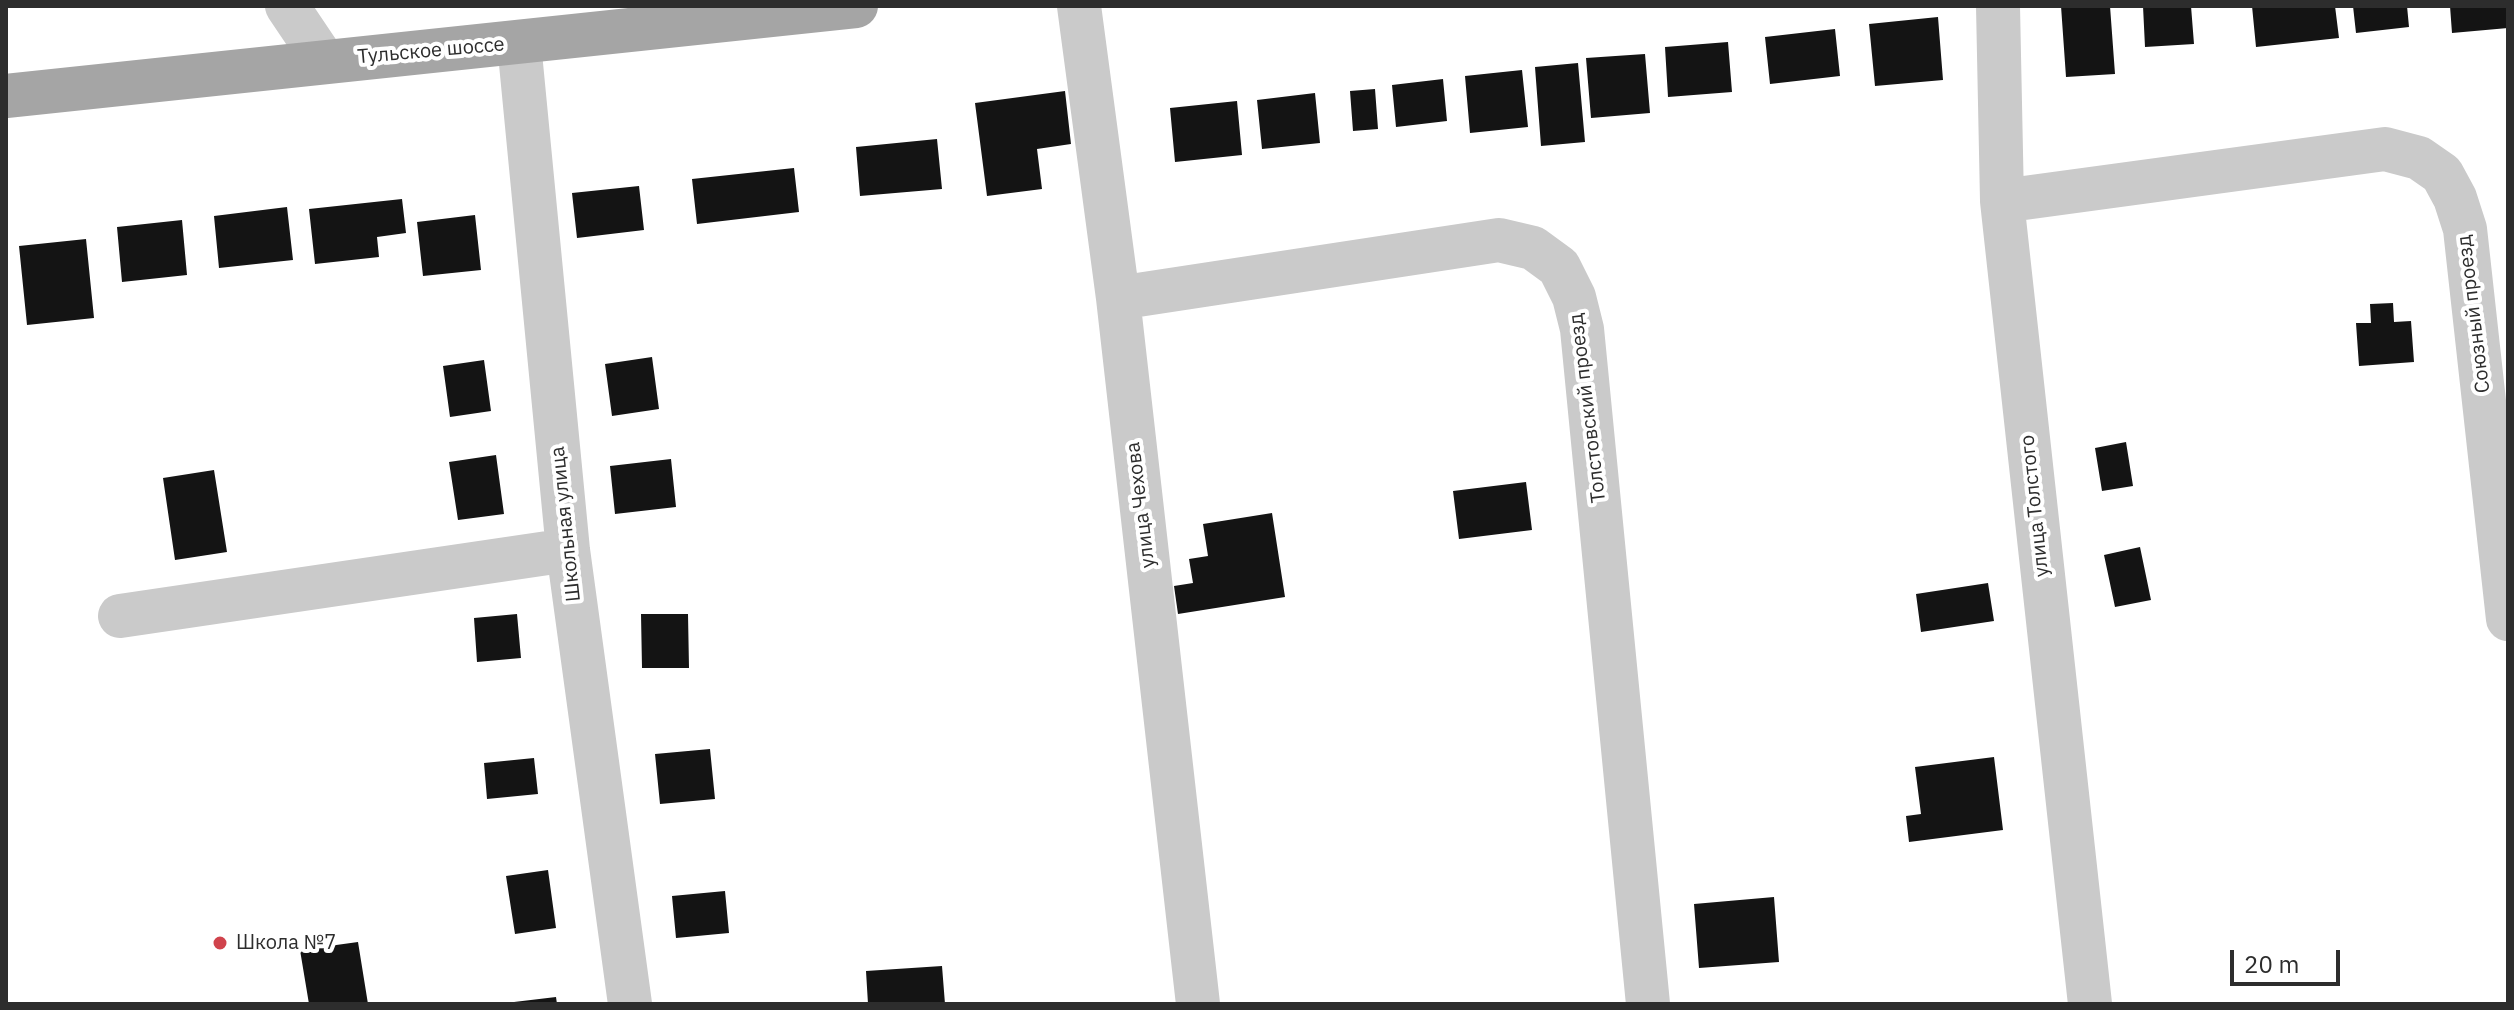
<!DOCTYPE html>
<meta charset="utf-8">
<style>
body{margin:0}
#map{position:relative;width:2514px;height:1010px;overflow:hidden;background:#fff;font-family:"IBM Plex Sans",sans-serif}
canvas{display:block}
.frame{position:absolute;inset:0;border:8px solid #2d2d2d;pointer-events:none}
.scale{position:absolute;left:2230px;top:950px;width:110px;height:36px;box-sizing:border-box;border:4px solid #2d2d2d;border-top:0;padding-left:10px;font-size:24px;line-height:28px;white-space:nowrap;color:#2d2d2d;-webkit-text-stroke:6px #fff;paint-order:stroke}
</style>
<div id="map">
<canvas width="2514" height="1010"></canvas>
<div class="frame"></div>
<div class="scale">20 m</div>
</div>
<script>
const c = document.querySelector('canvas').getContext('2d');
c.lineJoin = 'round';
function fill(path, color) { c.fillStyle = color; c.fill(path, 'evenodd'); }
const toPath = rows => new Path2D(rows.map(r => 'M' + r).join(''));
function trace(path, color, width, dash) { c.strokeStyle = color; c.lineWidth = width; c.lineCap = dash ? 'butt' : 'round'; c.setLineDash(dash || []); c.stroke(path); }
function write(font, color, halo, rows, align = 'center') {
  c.font = font + ' "IBM Plex Sans",sans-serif'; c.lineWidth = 8; c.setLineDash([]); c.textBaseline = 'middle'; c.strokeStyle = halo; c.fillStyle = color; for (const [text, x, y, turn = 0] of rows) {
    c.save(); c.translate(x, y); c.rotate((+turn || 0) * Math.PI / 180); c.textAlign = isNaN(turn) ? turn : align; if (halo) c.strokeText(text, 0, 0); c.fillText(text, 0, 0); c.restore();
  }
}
fill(toPath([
 [2061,6,2110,6,2115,74,2066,77],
 [2143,6,2191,6,2194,44,2145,47],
 [2252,6,2335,6,2339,38,2256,47],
 [2353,6,2407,6,2409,27,2356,33],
 [2450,6,2508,6,2508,28,2452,33],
 [1938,17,1943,80,1875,86,1869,24],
 [1835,29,1840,76,1770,84,1765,37],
 [1728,42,1732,92,1668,97,1665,47],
 [1645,54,1650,113,1591,118,1586,58],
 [1578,63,1585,142,1541,146,1535,67],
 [1522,70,1528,127,1470,133,1465,76],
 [1443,79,1447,121,1396,127,1392,85],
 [1375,89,1378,129,1353,131,1350,91],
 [1065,91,1071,144,1037,149,1042,189,987,196,975,103],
 [1315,93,1320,143,1262,149,1257,100],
 [1237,101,1242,155,1175,162,1170,108],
 [937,139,942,189,860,196,856,147],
 [794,168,799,212,697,224,692,179],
 [639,186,644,230,577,238,572,193],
 [402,199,406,233,377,237,379,257,315,264,309,209],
 [287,207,293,260,219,268,214,216],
 [475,215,481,270,423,276,417,222],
 [182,220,187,275,122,282,117,227],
 [86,239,94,318,27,325,19,246],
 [2393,303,2394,322,2411,321,2414,362,2359,366,2356,323,2371,323,2370,304],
 [652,357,659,409,612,416,605,364],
 [484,360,491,411,450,417,443,366],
 [2126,442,2133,486,2102,491,2095,448],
 [496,455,504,514,458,520,449,462],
 [671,459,676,507,615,514,610,466],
 [214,470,227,552,175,560,163,478],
 [1526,482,1532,530,1459,539,1453,491],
 [1272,513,1285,597,1178,614,1174,586,1193,583,1189,559,1208,556,1203,524],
 [2140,547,2151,600,2115,607,2104,555],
 [1988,583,1994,621,1921,632,1916,594],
 [517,614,521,658,477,662,474,618],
 [641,614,688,614,689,668,642,668],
 [710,749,715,799,660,804,655,754],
 [1994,757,2003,830,1909,842,1906,816,1921,814,1915,767],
 [534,758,538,794,487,799,484,763],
 [548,870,556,928,515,934,506,876],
 [725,891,729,933,676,938,672,896],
 [1774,897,1779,962,1699,968,1694,904],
 [358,942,368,1004,309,1004,300,950],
 [942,966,945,1004,868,1004,866,971],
 [556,997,557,1004,514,1004,514,1002]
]), '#141414');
trace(toPath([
 [287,6,324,61],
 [1079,6,1118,298,1198,1004],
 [1998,6,2002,201,2090,1004],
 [519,43,568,550,630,1004],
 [2002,201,2385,149,2419,158,2442,174,2455,198,2465,229,2508,619],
 [1118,298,1499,240,1533,248,1559,267,1574,297,1582,329,1648,1004],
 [120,616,568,550]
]), '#cacaca', 44);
trace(toPath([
 [6,96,856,6]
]), '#a5a5a5', 44);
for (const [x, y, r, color] of [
 [220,943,8,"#d0434c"]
]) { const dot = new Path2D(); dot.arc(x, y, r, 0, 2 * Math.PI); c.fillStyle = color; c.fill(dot); trace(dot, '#fff', 3); }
write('20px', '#2d2d2d', '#fff', [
 ["Тульское шоссе",431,51,-5],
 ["Союзный проезд",2474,314,-97],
 ["Толстовский проезд",1588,408,-97],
 ["улица Чехова",1141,505,-97],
 ["улица Толстого",2035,506,-96],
 ["Школьная улица",566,524,-96]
]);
write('20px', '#2d2d2d', '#fff', [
 ["Школа №7",236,943]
], 'left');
</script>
